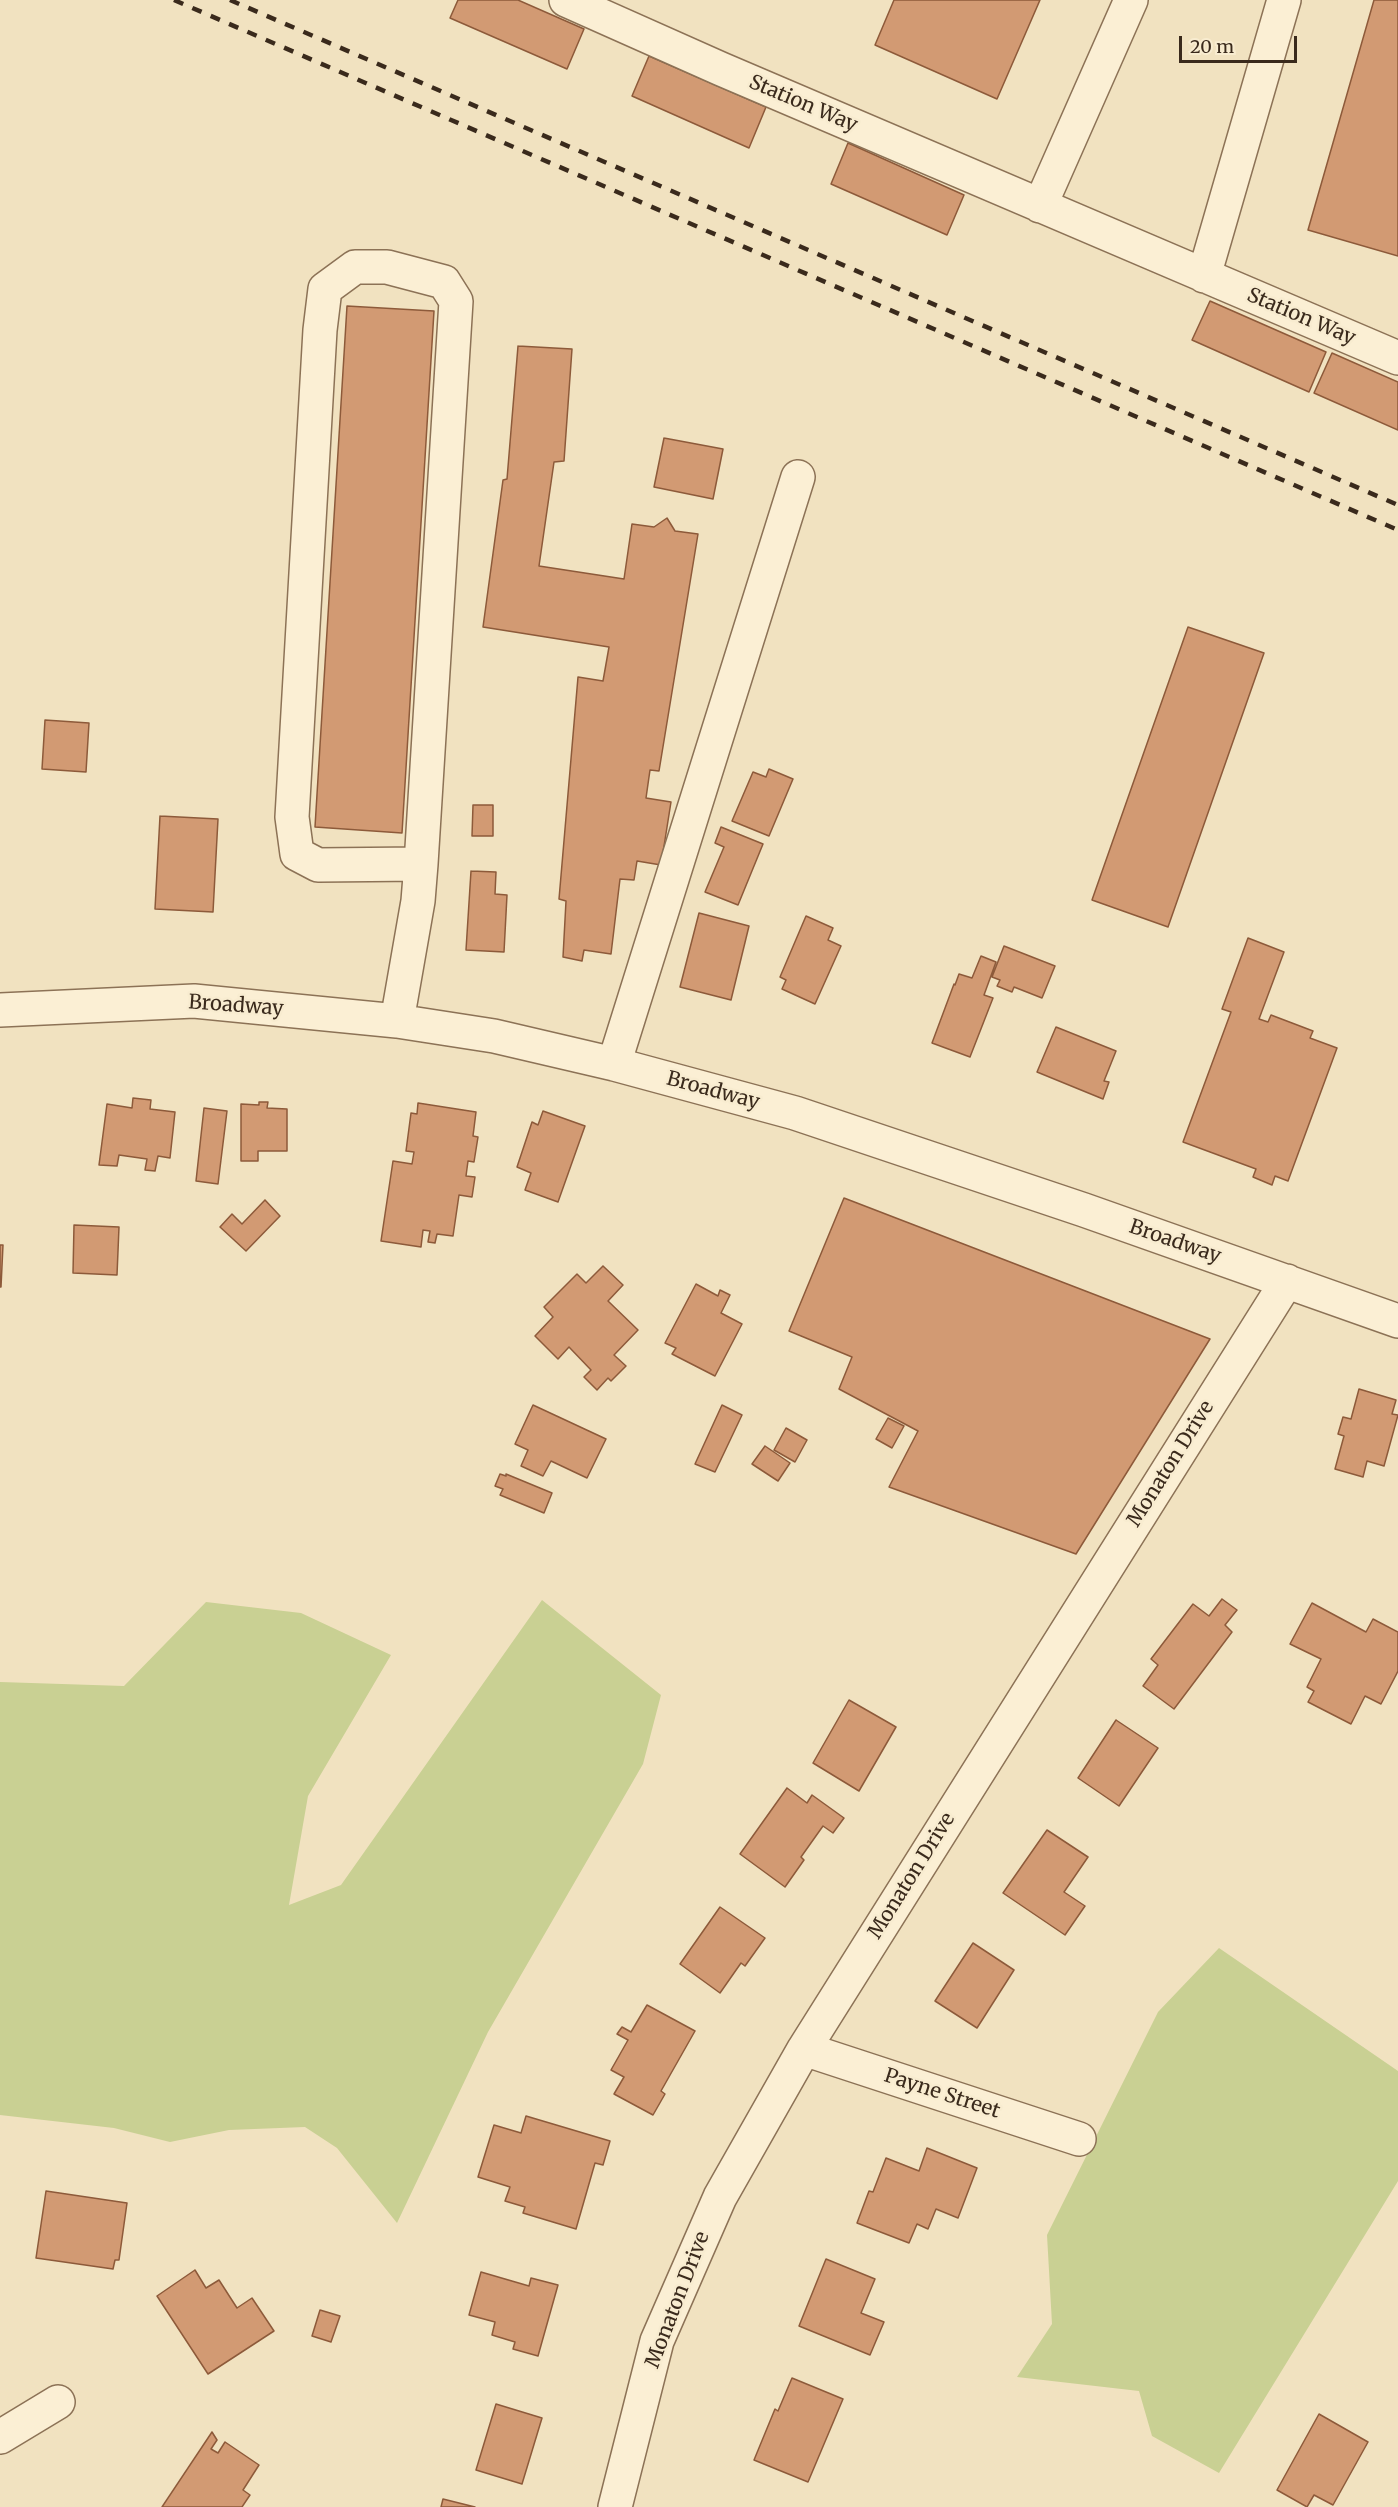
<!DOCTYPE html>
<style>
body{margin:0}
#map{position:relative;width:1398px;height:2507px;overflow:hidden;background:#f1e2c0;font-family:Merriweather,serif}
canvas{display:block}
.scale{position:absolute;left:1179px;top:36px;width:118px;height:27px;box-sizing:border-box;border:3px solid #3a2a1c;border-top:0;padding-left:8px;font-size:18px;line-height:21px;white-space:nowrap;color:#3a2a1c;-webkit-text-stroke:4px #f8ecd0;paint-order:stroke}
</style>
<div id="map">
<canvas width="1398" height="2507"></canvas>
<div class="scale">20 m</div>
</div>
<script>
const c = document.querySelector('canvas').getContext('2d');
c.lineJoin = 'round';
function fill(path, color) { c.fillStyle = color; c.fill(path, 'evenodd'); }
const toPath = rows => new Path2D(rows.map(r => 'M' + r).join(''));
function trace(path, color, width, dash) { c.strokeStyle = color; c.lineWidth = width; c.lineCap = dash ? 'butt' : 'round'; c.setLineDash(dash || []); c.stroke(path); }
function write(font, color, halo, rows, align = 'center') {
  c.font = font + ' Merriweather,serif'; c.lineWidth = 5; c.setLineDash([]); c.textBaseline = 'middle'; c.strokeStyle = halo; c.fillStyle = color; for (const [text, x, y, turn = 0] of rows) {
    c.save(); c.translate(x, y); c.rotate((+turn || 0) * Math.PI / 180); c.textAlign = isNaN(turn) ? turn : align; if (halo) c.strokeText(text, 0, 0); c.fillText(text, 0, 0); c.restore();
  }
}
fill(toPath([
 [542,1600,661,1695,643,1764,488,2032,397,2223,337,2148,305,2127,229,2130,170,2142,114,2128,0,2115,0,1682,124,1686,206,1602,301,1613,391,1655,308,1796,289,1905,341,1885],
 [1219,1948,1398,2071,1398,2181,1219,2473,1152,2436,1139,2391,1017,2377,1052,2324,1047,2235,1158,2012]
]), '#c9d093');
const building = toPath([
 [458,0,518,0,584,29,567,69,450,18,458,0],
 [894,0,1040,0,997,99,875,45,894,0],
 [1374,0,1398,0,1398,256,1308,230,1374,0],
 [649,56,766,107,749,148,632,96,649,56],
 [848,143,964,195,947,235,831,184,848,143],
 [1210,301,1326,352,1309,392,1192,340,1210,301],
 [347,306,434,311,402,833,315,827,347,306],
 [518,346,572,349,564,461,554,462,539,566,624,579,632,524,654,527,667,518,675,531,698,534,659,771,650,770,646,798,671,802,661,865,637,861,634,880,620,879,611,954,584,950,582,961,563,957,566,901,559,899,578,677,603,681,609,647,483,627,503,480,507,479,518,346],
 [1332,353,1398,382,1398,430,1314,393,1332,353],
 [664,438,723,449,713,499,654,487,664,438],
 [1188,627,1264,653,1168,927,1092,900,1188,627],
 [45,720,89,723,86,772,42,769,45,720],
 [769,769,793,779,769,836,732,821,753,772,766,777,769,769],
 [473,805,493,805,493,836,472,836,473,805],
 [160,816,218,819,213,912,155,909,160,816],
 [721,827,763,844,738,905,705,892,724,847,715,843,721,827],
 [471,871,496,872,495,894,507,895,504,952,466,950,471,871],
 [699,913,749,926,731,1000,680,987,699,913],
 [806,916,833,928,828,940,841,946,815,1004,782,989,786,980,780,977,806,916],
 [1248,938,1284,952,1259,1019,1268,1022,1271,1015,1313,1031,1310,1038,1337,1048,1288,1181,1275,1176,1272,1185,1253,1177,1256,1169,1183,1142,1231,1012,1222,1009,1248,938],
 [1004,946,1055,966,1042,998,1014,987,1012,992,997,986,1000,980,992,977,1004,946],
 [981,956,996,962,984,995,993,998,970,1057,932,1043,954,984,955,985,959,974,972,978,981,956],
 [1056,1027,1116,1051,1104,1081,1109,1082,1103,1099,1037,1072,1056,1027],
 [133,1098,151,1100,150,1109,175,1112,170,1158,158,1156,155,1171,145,1170,147,1159,119,1155,117,1166,99,1165,107,1104,132,1108,133,1098],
 [259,1102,268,1102,267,1108,287,1109,287,1151,258,1151,258,1161,241,1161,241,1104,259,1105,259,1102],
 [418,1103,476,1112,473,1136,478,1137,474,1162,468,1161,466,1176,475,1177,472,1197,459,1195,453,1236,437,1234,435,1243,428,1242,430,1231,423,1230,421,1247,381,1241,393,1161,412,1164,414,1152,406,1151,411,1113,417,1114,418,1103],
 [204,1108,227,1111,218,1184,196,1181,204,1108],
 [543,1111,585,1126,558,1202,525,1190,531,1173,517,1167,532,1122,538,1125,543,1111],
 [844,1198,1210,1339,1076,1554,889,1487,918,1431,839,1389,852,1357,789,1331,844,1198],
 [265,1200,280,1216,246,1251,220,1227,232,1214,242,1224,265,1200],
 [74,1225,119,1227,117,1275,73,1273,74,1225],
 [0,1245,3,1245,1,1287,0,1287,0,1245],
 [603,1266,623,1285,608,1301,638,1330,614,1355,626,1366,611,1381,608,1378,597,1390,584,1377,591,1370,569,1347,558,1359,535,1336,553,1317,544,1307,577,1274,586,1283,603,1266],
 [696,1284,718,1296,720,1290,730,1295,721,1313,742,1324,715,1376,672,1354,676,1348,665,1343,696,1284],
 [1359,1389,1396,1400,1392,1414,1398,1415,1384,1466,1367,1461,1363,1477,1335,1469,1344,1436,1338,1434,1343,1417,1351,1419,1359,1389],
 [533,1405,606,1439,587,1478,551,1461,543,1476,521,1466,528,1450,515,1444,533,1405],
 [722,1405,742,1415,715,1472,695,1464,722,1405],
 [888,1418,904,1426,892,1448,876,1439,888,1418],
 [786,1428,807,1440,795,1462,774,1450,786,1428],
 [765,1446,790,1463,778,1481,752,1464,765,1446],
 [500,1474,506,1476,506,1474,552,1493,544,1513,500,1495,503,1489,495,1486,500,1474],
 [1222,1599,1237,1610,1225,1625,1232,1632,1174,1709,1143,1686,1158,1665,1151,1659,1193,1604,1209,1616,1222,1599],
 [1312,1603,1366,1632,1373,1619,1398,1632,1398,1671,1381,1704,1365,1696,1351,1724,1308,1702,1314,1691,1307,1687,1321,1659,1290,1644,1312,1603],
 [849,1700,896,1727,859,1791,813,1763,849,1700],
 [1116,1720,1158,1748,1119,1806,1078,1778,1116,1720],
 [787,1788,807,1803,812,1795,844,1818,833,1833,823,1826,801,1857,804,1860,785,1887,740,1854,787,1788],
 [1047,1830,1088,1857,1064,1892,1085,1906,1065,1935,1003,1893,1047,1830],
 [720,1907,765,1938,745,1966,741,1963,720,1993,680,1964,720,1907],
 [973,1943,1014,1970,977,2028,935,2001,973,1943],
 [647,2005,695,2031,661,2091,665,2094,653,2115,614,2094,624,2077,611,2070,628,2040,617,2034,622,2027,631,2032,647,2005],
 [526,2116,610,2141,603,2165,595,2163,576,2229,523,2213,525,2207,505,2201,510,2187,478,2177,494,2125,521,2133,526,2116],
 [927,2148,977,2168,958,2218,936,2209,928,2229,917,2224,909,2243,857,2223,869,2191,873,2192,886,2158,919,2171,927,2148],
 [46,2191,127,2203,119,2260,115,2260,113,2269,36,2258,46,2191],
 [826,2259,875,2279,861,2313,884,2322,870,2355,799,2326,826,2259],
 [195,2270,206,2288,219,2280,237,2308,252,2298,274,2331,208,2374,157,2296,195,2270],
 [481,2272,529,2286,531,2278,558,2285,538,2356,513,2349,515,2342,492,2335,495,2322,469,2315,481,2272],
 [320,2310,340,2316,331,2342,312,2336,320,2310],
 [792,2378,843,2399,808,2482,754,2460,775,2409,778,2411,792,2378],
 [496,2404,542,2418,522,2484,476,2470,496,2404],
 [1319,2414,1368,2442,1333,2505,1314,2495,1307,2507,1277,2490,1319,2414],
 [212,2432,217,2440,211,2449,218,2453,225,2442,259,2465,243,2490,250,2495,242,2507,162,2507,212,2432],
 [443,2499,475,2507,441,2507,443,2499]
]);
fill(building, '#d29a73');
trace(building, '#8d5a3a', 1.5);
const minor = toPath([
 [566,0,721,69,1398,358],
 [1040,206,1131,0],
 [1204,276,1284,0],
 [0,1010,194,1001,397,1021,494,1036,614,1064,795,1113,1084,1210,1398,1321],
 [397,1021,418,901,421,864,456,301,444,282,387,267,355,267,325,289,320,330,292,817,297,854,318,865,421,864],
 [614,1064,798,477],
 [804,2049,1079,2139],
 [0,2437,58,2402],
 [615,2507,657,2341,720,2197,804,2049,1287,1281]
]);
trace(minor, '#8c7256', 36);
trace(minor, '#fbefd4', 33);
trace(toPath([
 [174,0,1398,530],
 [230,0,1398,505]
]), '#3a2a1c', 4.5, [10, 10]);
write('20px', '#3a2a1c', '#f8ecd0', [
 ["Station Way",803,104,23],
 ["Station Way",1301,317,23],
 ["Broadway",236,1006,4],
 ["Broadway",713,1091,15],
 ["Broadway",1175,1242,19],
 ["Monaton Drive",1171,1464,-58],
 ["Monaton Drive",912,1876,-58],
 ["Payne Street",942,2094,18],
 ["Monaton Drive",678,2300,-69]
]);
</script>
